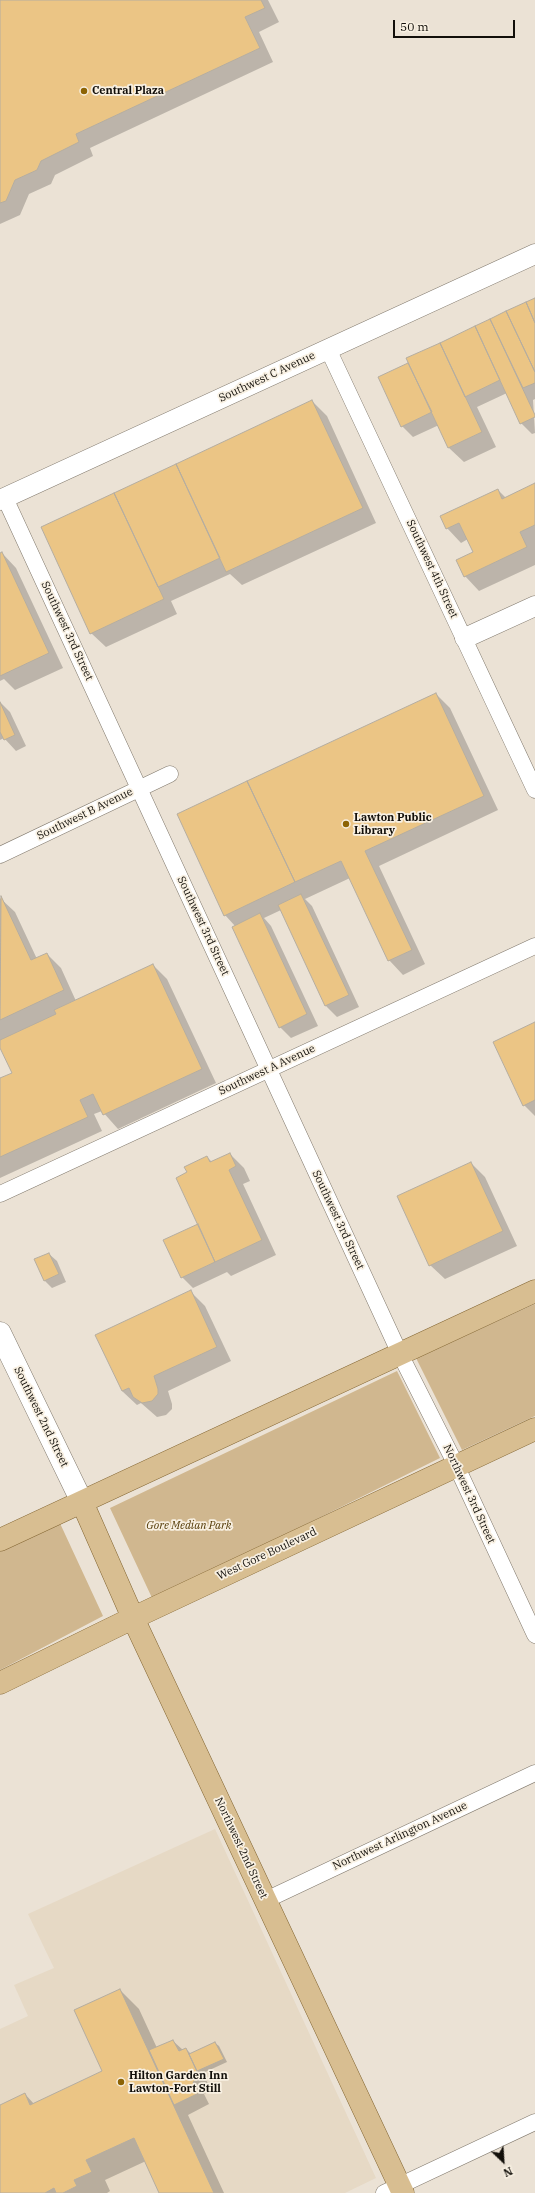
<!DOCTYPE html>
<style>
body{margin:0}
#map{position:relative;width:535px;height:2193px;overflow:hidden;background:#ebe2d5;font-family:"IBM Plex Serif",serif}
canvas{display:block}
.north{position:absolute;left:483px;top:2141px;width:40px;height:40px;-webkit-text-stroke:3px #f8f0e2;paint-order:stroke;rotate:155deg;font-size:11px;font-weight:700;line-height:16px;text-align:center;color:#120f0a}
.north::after{content:'';display:block;margin:auto;width:14px;height:18px;background:#120f0a;clip-path:polygon(50% 0,100% 100%,50% 72%,0 100%)}
.scale{position:absolute;left:393px;top:20px;width:122px;height:18px;box-sizing:border-box;border:2px solid #120f0a;border-top:0;padding-left:5px;font-size:12px;line-height:14px;white-space:nowrap;color:#120f0a;-webkit-text-stroke:3px #f8f0e2;paint-order:stroke}
</style>
<div id="map">
<canvas width="535" height="2193"></canvas>
<div class="north">N</div>
<div class="scale">50 m</div>
</div>
<script>
const c = document.querySelector('canvas').getContext('2d');
c.lineJoin = 'round';
function fill(path, color) { c.fillStyle = color; c.fill(path, 'evenodd'); }
const toPath = rows => new Path2D(rows.map(r => 'M' + r).join(''));
function trace(path, color, width, dash) { c.strokeStyle = color; c.lineWidth = width; c.lineCap = dash ? 'butt' : 'round'; c.setLineDash(dash || []); c.stroke(path); }
function write(font, color, halo, rows, align = 'center') {
  c.font = font + ' "IBM Plex Serif",serif'; c.lineWidth = 3.5; c.setLineDash([]); c.textBaseline = 'middle'; c.strokeStyle = halo; c.fillStyle = color; for (const [text, x, y, turn = 0] of rows) {
    c.save(); c.translate(x, y); c.rotate((+turn || 0) * Math.PI / 180); c.textAlign = isNaN(turn) ? turn : align; if (halo) c.strokeText(text, 0, 0); c.fillText(text, 0, 0); c.restore();
  }
}
fill(toPath([
 [215,1829,376,2178,345,2193,0,2193,0,2029,28,2016,14,1985,54,1968,28,1914]
]), '#e6d9c5');
fill(toPath([
 [535,1304,535,1416,462,1450,416,1358],
 [397,1371,440,1458,153,1600,110,1508],
 [58,1519,103,1616,0,1670,0,1548]
]), '#d0b78f');
fill(toPath([
 [0,0,268,0,279,22,259,32,273,62,90,148,93,156,55,175,51,184,29,194,20,215,0,224],
 [535,299,535,399,533,400,535,433,532,434,521,423,507,393,477,407,496,447,464,462,449,448,439,425,413,437,402,426,379,378,410,363,408,359],
 [312,401,327,416,376,523,242,585,230,574,171,601,177,614,106,647,91,633],
 [535,484,535,565,479,591,465,576,474,552,468,539,461,543,447,528,498,490,506,498],
 [2,553,16,568,63,668,15,690,4,679,0,681,0,554],
 [436,694,450,708,498,810,379,866,425,964,403,975,389,960,350,878,305,899,312,906,359,1007,337,1017,326,1006,281,910,264,918,271,926,318,1026,291,1038,280,1027,235,926,225,915],
 [0,702,10,712,26,746,16,751,4,738,0,740],
 [0,898,15,912,37,959,47,954,61,968,76,1001,153,965,167,979,216,1083,118,1129,102,1111,94,1114,102,1131,0,1178,0,1079,13,1074,0,1046],
 [535,1023,535,1116,524,1105],
 [230,1154,244,1168,250,1181,243,1184,276,1255,231,1276,227,1272,193,1288,182,1277,199,1224,188,1173,207,1157,212,1162],
 [471,1163,485,1177,517,1246,445,1279,430,1265],
 [49,1254,57,1261,66,1282,52,1288,45,1281,35,1260],
 [190,1291,205,1306,231,1361,168,1391,172,1404,172,1409,166,1415,157,1417,141,1403,137,1405,122,1391],
 [120,1990,139,2009,157,2048,173,2041,183,2050,186,2049,191,2054,215,2043,219,2046,227,2062,203,2073,211,2090,204,2094,209,2104,188,2115,224,2193,160,2193,146,2161,105,2180,110,2191,107,2193,0,2193,0,2106,25,2094,34,2104,104,2072]
]), '#0003');
const building = toPath([
 [0,0,261,0,265,8,245,17,260,48,76,134,79,142,41,161,37,170,15,180,6,201,0,203,0,0],
 [535,298,535,323,526,302,535,298],
 [526,302,535,323,535,372,506,311,526,302],
 [506,311,535,372,535,383,523,388,490,319,506,311],
 [490,319,535,415,535,417,520,424,475,326,490,319],
 [475,326,500,380,465,397,440,343,475,326],
 [440,343,482,432,448,448,406,358,440,343],
 [408,363,432,412,401,427,378,377,408,363],
 [312,400,363,508,226,572,176,464,312,400],
 [176,464,220,558,158,587,114,493,176,464],
 [535,483,535,525,520,532,527,547,464,577,456,560,473,552,459,523,446,529,440,516,498,489,502,499,535,483],
 [114,493,164,599,90,634,41,527,114,493],
 [2,552,49,653,0,676,0,553,2,552],
 [436,693,484,796,365,851,412,950,388,961,341,861,295,882,247,781,436,693],
 [0,702,15,735,4,740,0,732,0,702],
 [247,781,295,882,224,916,177,814,247,781],
 [301,894,349,995,325,1006,278,905,301,894],
 [1,896,31,960,47,953,64,990,0,1020,1,896],
 [260,913,307,1014,279,1028,232,927,260,913],
 [153,964,202,1069,103,1115,93,1094,80,1100,88,1117,0,1157,0,1078,12,1073,0,1048,0,1040,56,1014,54,1010,153,964],
 [535,1022,535,1100,523,1106,493,1042,535,1022],
 [230,1153,236,1166,229,1170,262,1240,215,1262,176,1178,187,1172,184,1167,207,1156,210,1162,230,1153],
 [471,1162,503,1231,429,1266,397,1196,471,1162],
 [198,1224,215,1262,181,1278,163,1240,198,1224],
 [49,1253,59,1274,44,1281,34,1259,49,1253],
 [191,1290,217,1347,154,1376,158,1389,158,1394,152,1401,142,1403,133,1397,129,1388,122,1391,95,1335,191,1290],
 [120,1989,214,2193,159,2193,134,2138,86,2160,92,2172,74,2180,77,2186,63,2193,56,2193,54,2188,45,2193,0,2193,0,2105,25,2093,30,2105,102,2071,74,2010,120,1989],
 [173,2040,179,2051,186,2048,200,2078,193,2082,199,2093,174,2105,149,2050,173,2040],
 [215,2042,224,2059,197,2071,189,2054,215,2042]
]);
fill(building, '#ebc585');
trace(building, '#b5ada0', 1);
const minor = toPath([
 [328,349,535,790],
 [5,498,400,1354,456,1465,535,1635],
 [0,855,170,774],
 [0,1194,535,946],
 [266,1900,535,1773],
 [384,2193,535,2122]
]);
const tertiary = toPath([
 [0,500,535,254],
 [465,638,535,606]
]);
const secondary = toPath([
 [0,1333,82,1502]
]);
const primary = toPath([
 [82,1502,133,1618,403,2193],
 [0,1540,535,1291],
 [0,1683,133,1618,535,1429]
]);
trace(minor, '#81796d', 17);
trace(tertiary, '#81796d', 21);
trace(secondary, '#81796d', 23);
trace(primary, '#826532', 23);
trace(minor, '#fff', 16);
trace(tertiary, '#fff', 20);
trace(secondary, '#fff', 22);
trace(primary, '#d8be91', 22);
for (const [x, y, r, color] of [
 [84,91,4,"#8c6304"],
 [346,824,4,"#8c6304"],
 [121,2082,4,"#8c6304"]
]) { const dot = new Path2D(); dot.arc(x, y, r, 0, 2 * Math.PI); c.fillStyle = color; c.fill(dot); trace(dot, '#f8f0e2', 1.5); }
write('bold 11px', '#120f0a', '#f8f0e2', [
 ["Central Plaza",92,91],
 ["Lawton Public",354,818],
 ["Library",354,831],
 ["Hilton Garden Inn",129,2076],
 ["Lawton-Fort Still",129,2089]
], 'left');
write('11px', '#120f0a', '#f8f0e2', [
 ["Southwest C Avenue",267,377,-25],
 ["Southwest 4th Street",432,569,65],
 ["Southwest 3rd Street",67,631,65],
 ["Southwest B Avenue",85,814,-26],
 ["Southwest 3rd Street",203,926,65],
 ["Southwest A Avenue",267,1070,-25],
 ["Southwest 3rd Street",338,1220,65],
 ["Southwest 2nd Street",41,1417,64],
 ["Northwest 3rd Street",469,1494,65],
 ["West Gore Boulevard",267,1554,-25],
 ["Northwest Arlington Avenue",400,1836,-25],
 ["Northwest 2nd Street",241,1848,65]
]);
write('italic 11px', '#513702', '#f8f0e2', [
 ["Gore Median Park",189,1526]
]);
</script>
